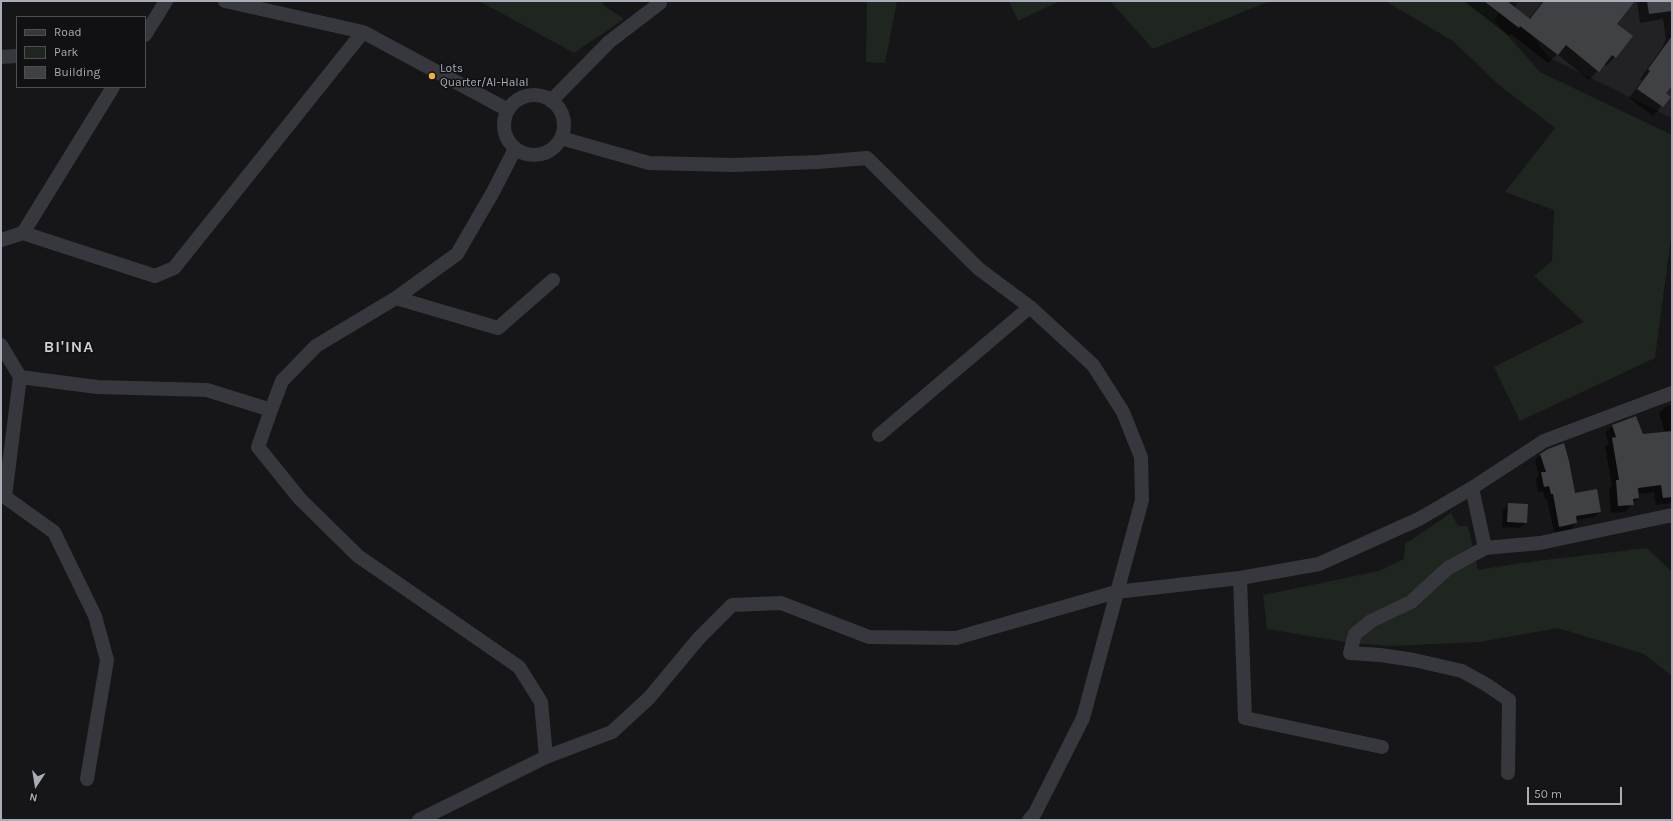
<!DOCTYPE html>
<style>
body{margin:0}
#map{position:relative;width:1673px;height:821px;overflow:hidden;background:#161618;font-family:Karla,sans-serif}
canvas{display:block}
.frame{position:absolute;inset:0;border:2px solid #a8adb8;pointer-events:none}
.legend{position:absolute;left:16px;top:16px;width:130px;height:72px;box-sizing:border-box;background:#111113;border:1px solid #4d4f55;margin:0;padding:5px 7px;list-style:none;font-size:12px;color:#a8adb8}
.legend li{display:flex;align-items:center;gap:8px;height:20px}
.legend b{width:20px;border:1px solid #4d4f55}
.north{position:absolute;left:16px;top:765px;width:40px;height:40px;-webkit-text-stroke:3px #111113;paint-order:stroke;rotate:192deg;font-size:11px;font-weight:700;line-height:16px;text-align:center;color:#a8adb8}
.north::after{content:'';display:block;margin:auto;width:14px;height:18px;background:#a8adb8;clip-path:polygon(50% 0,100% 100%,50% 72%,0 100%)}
.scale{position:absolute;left:1527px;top:787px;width:95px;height:18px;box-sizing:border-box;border:2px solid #a8adb8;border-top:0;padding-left:5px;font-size:12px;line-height:14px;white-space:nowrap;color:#a8adb8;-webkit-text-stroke:3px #111113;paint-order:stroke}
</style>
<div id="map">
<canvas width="1673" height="821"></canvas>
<div class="frame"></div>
<ul class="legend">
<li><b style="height:5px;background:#37383d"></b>Road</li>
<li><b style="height:11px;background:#1e261f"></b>Park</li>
<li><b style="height:11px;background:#404145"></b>Building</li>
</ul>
<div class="north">N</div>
<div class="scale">50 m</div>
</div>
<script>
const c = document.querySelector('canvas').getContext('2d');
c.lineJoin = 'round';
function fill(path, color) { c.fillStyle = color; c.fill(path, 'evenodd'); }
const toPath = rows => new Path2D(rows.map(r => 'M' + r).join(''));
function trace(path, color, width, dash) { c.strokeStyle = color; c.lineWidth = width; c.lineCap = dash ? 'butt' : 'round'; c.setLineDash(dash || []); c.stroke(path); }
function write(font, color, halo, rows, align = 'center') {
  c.font = font + ' Karla,sans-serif'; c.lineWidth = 3; c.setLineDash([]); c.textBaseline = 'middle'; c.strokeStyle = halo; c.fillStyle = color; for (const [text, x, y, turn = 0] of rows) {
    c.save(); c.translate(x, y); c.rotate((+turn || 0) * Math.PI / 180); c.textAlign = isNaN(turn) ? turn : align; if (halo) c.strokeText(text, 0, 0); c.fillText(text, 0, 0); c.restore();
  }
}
fill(toPath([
 [1518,1,1672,1,1672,118,1548,57,1513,11]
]), '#222225');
fill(toPath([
 [479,1,603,1,603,5,624,19,574,53],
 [867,1,897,1,885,63,866,62],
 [1009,1,1060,1,1018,21],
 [1110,1,1272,1,1262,4,1153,49],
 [1385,1,1503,1,1495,21,1540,72,1672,135,1672,230,1655,358,1520,421,1494,367,1584,322,1534,276,1552,261,1554,210,1505,192,1555,128,1499,85,1453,41],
 [1451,513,1458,526,1468,526,1478,570,1520,563,1647,548,1672,572,1672,676,1644,654,1558,628,1480,642,1390,646,1351,643,1267,629,1263,595,1379,571,1404,559,1405,544]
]), '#1e261f');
fill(toPath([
 [1464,1,1505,1,1529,19,1543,1,1634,1,1616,24,1615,57,1606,66,1604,64,1589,80,1557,54,1548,63,1511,34,1509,36],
 [1637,1,1672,1,1672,84,1665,94,1669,97,1653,116,1629,98,1642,81,1640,79,1664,45,1663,44,1666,40,1663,19,1640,23],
 [1672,405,1672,503,1656,505,1654,492,1638,494,1638,498,1625,512,1611,513,1609,488,1612,486,1605,447,1609,443,1605,433,1613,425,1642,435,1665,433,1659,413,1665,407],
 [1541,455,1574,495,1600,511,1594,517,1576,520,1576,523,1571,529,1554,532,1547,499,1545,499,1543,491,1538,492,1536,479,1539,475,1535,460],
 [1509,504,1526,523,1520,528,1502,527,1503,510]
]), '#0007');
fill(toPath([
 [1484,1,1507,1,1530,19,1544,1,1635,1,1617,24,1633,36,1616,58,1612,55,1599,72,1566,45,1558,55,1520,26,1519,28],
 [1647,1,1672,1,1672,11,1649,14],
 [1672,36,1672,86,1666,93,1671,97,1663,107,1637,89,1650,71,1648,69],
 [1636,416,1643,434,1672,431,1672,497,1663,498,1661,485,1638,488,1639,498,1633,499,1634,505,1618,506,1616,480,1619,480,1612,438,1616,437,1612,425],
 [1564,443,1569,461,1575,493,1597,489,1601,512,1576,516,1577,523,1559,527,1553,494,1551,494,1549,486,1544,487,1541,472,1546,472,1540,454,1548,449],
 [1508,503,1528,504,1527,523,1507,522]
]), '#404145');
trace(toPath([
 [225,1,363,32,508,110],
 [145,35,166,1],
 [1,57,17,56],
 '504 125a30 30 0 1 1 60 0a30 30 0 1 1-60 0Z',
 [551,101,609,42,660,3],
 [561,138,649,163,733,165,818,162,867,158,979,269,1030,307,1093,365,1123,412,1141,457,1142,500,1083,718,1035,813,1029,820],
 [23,233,113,87],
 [1,240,23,233,155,276,174,268,363,32],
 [396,298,498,328,553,280],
 [1,345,20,377,5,497,54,532,95,616,107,660,87,779],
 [20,377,97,387,207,390,271,410,258,447,300,499,358,556,519,667,541,702,546,757],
 [271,410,282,381,316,346,396,298,457,254,493,192,515,149],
 [879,435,1030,307],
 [1472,488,1485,548,1540,543,1672,515],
 [1485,548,1448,568,1411,602,1371,621,1355,634,1350,653,1380,655,1414,660,1462,671,1487,685,1509,700,1508,773],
 [1240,578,1245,718,1382,747],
 [419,820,546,757,612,732,649,698,699,638,732,605,781,603,869,637,956,638,1116,592,1240,578,1319,564,1419,519,1472,488,1544,441,1672,393]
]), '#37383d', 14);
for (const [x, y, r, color] of [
 [432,76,4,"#f2b134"]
]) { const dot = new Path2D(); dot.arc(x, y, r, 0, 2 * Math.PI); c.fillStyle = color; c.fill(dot); trace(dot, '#111113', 1.5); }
write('12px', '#a8adb8', '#111113', [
 ["Lots",440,69],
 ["Quarter/Al-Halal",440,83]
], 'left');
c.letterSpacing = '1px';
write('bold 16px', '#c9ccd4', '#111113', [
 ["BI'INA",69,347]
]);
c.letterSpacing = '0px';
</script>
